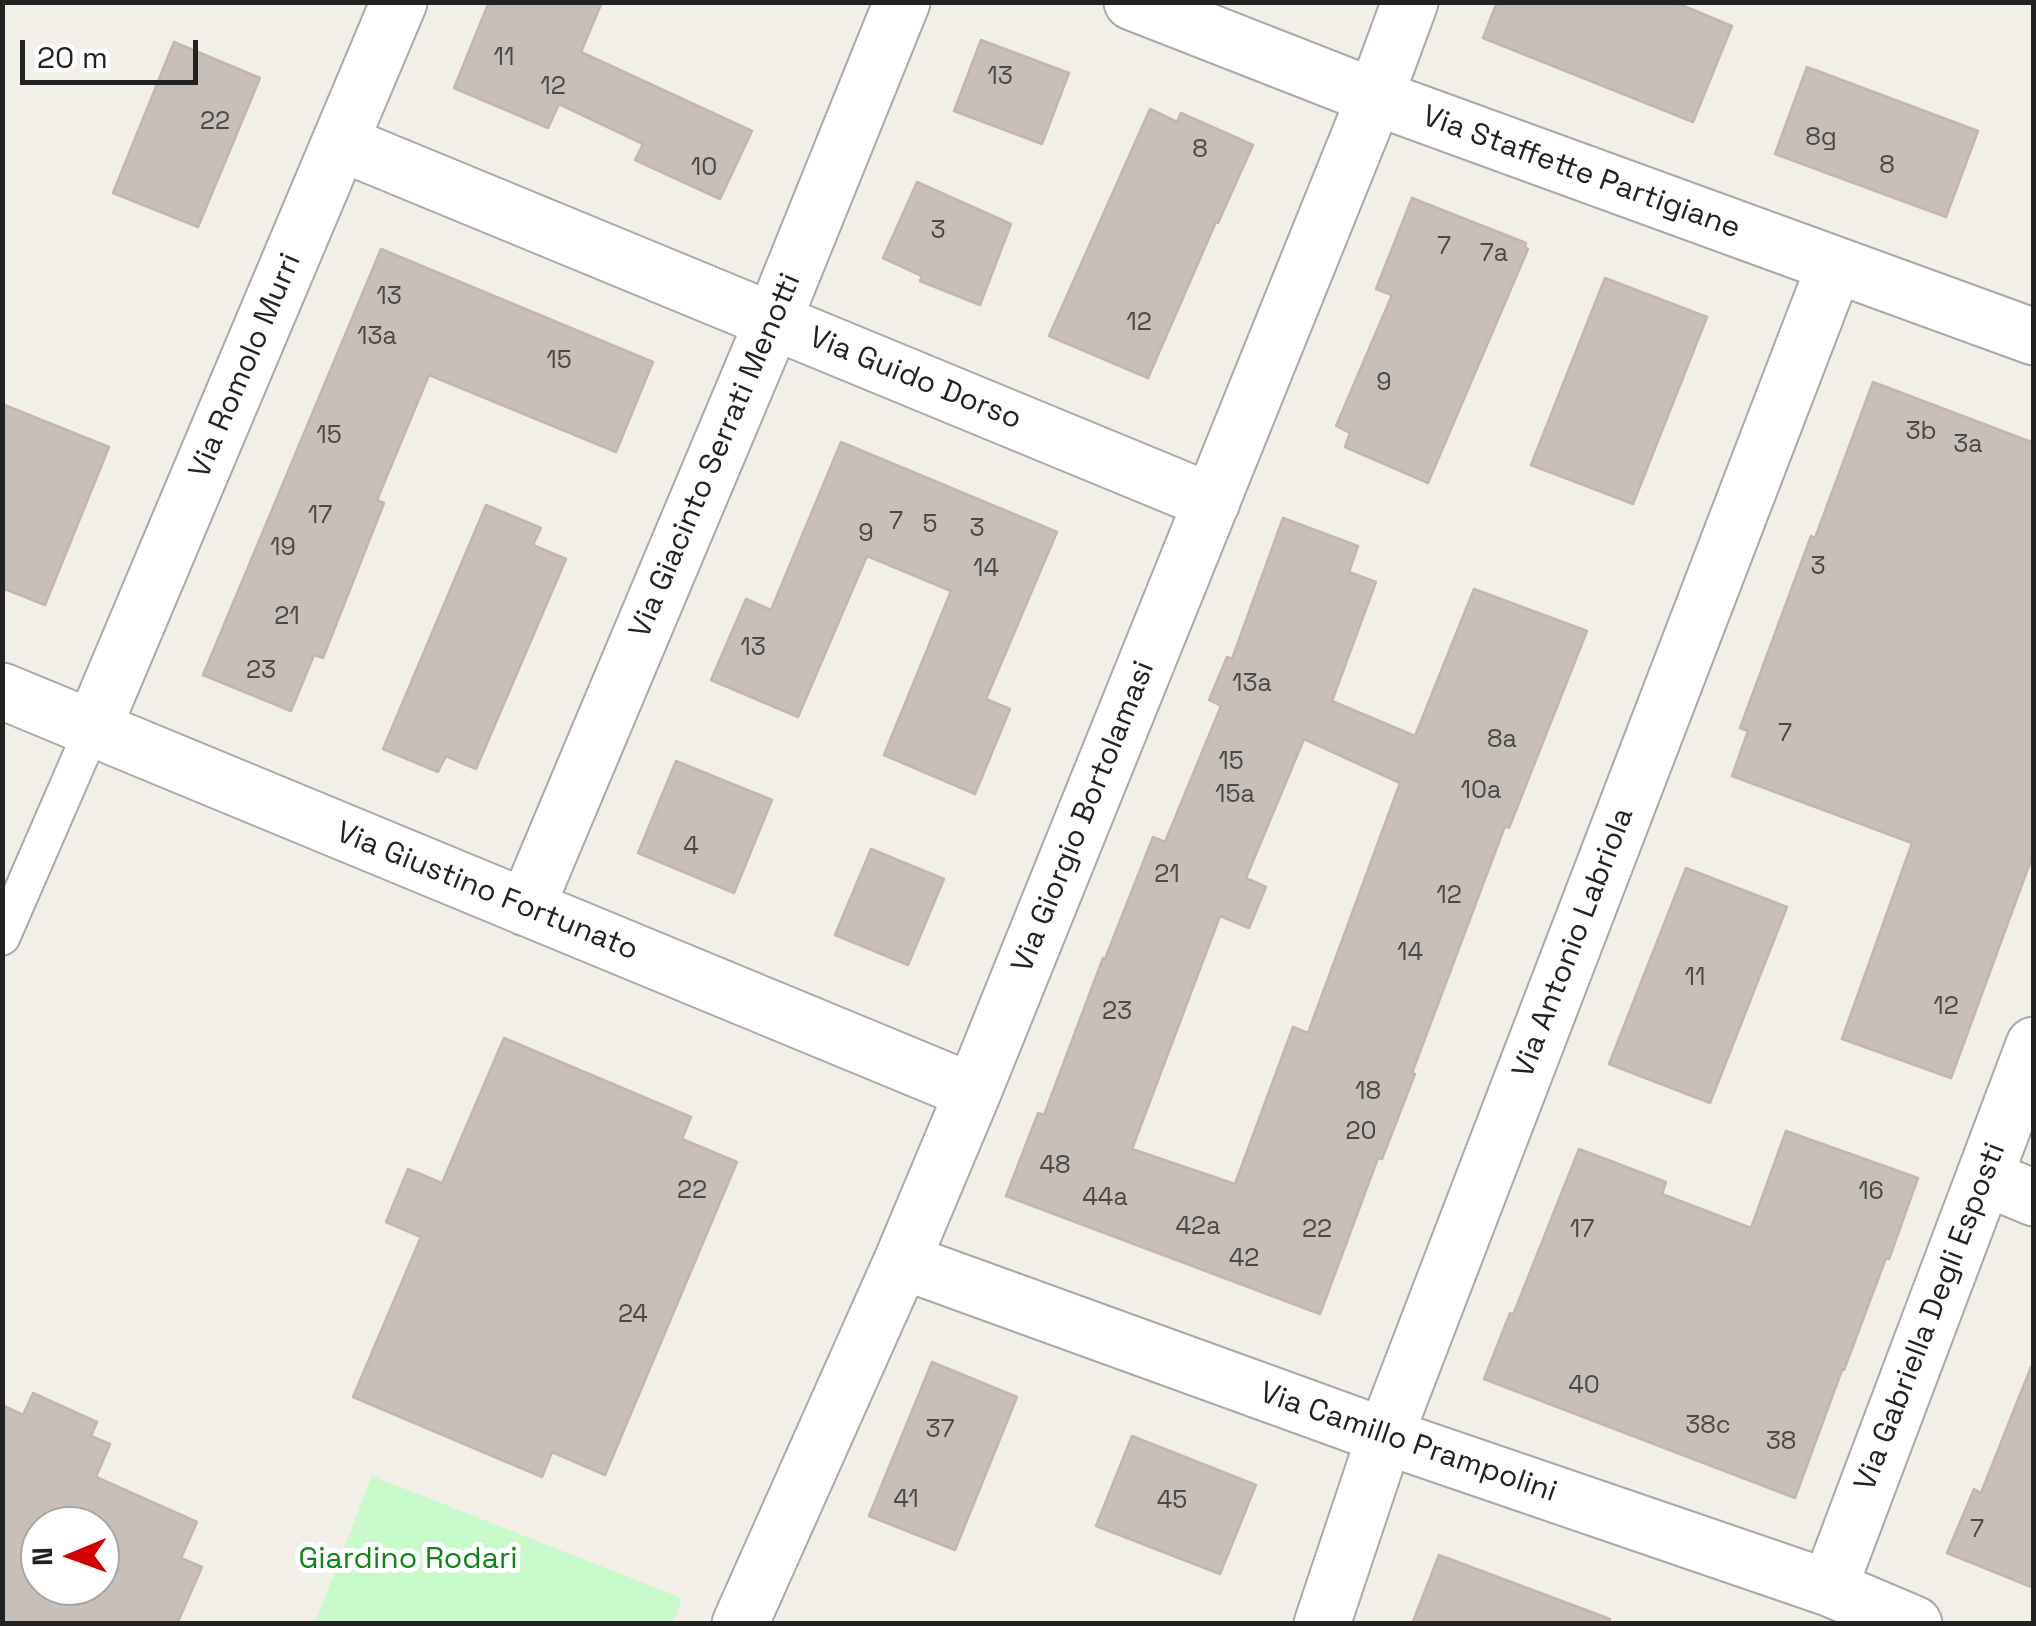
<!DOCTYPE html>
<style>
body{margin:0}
#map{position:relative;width:2036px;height:1626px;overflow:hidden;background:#f2efe9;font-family:"Space Grotesk",sans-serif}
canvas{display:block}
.frame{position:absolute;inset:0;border:5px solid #222;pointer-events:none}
.north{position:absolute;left:20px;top:1506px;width:100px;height:100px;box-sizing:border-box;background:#fff;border:2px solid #a7a7a7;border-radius:50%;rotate:269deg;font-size:28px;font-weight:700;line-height:40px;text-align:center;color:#222}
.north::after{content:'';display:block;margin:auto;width:35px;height:45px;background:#d40000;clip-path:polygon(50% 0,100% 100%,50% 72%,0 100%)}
.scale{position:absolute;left:20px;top:40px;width:178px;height:45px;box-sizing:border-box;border:5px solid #222;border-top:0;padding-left:12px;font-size:30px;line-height:35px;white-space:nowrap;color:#222;-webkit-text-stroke:8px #fff;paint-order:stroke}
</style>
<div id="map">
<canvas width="2036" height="1626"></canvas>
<div class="frame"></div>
<div class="north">N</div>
<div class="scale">20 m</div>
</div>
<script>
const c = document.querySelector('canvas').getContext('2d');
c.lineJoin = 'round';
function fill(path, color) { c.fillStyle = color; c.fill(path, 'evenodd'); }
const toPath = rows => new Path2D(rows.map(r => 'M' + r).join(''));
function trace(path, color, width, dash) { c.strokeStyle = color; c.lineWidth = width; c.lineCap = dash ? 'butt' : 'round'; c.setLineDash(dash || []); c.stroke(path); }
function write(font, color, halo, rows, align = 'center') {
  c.font = font + ' "Space Grotesk",sans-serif'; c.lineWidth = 10; c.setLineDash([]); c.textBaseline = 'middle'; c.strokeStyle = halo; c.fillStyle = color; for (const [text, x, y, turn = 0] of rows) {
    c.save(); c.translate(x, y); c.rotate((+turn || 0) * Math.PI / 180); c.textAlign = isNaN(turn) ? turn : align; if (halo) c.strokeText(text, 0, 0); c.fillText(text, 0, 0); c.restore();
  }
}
fill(toPath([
 [372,1476,682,1598,673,1623,315,1623]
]), '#c8facc');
const building = toPath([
 [489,2,602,2,581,52,752,131,720,199,635,160,643,144,559,104,548,128,454,88,489,2],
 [1497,2,1674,2,1732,26,1693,122,1483,38,1497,2],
 [981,40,1069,73,1042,144,954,111,981,40],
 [174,42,260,78,198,227,113,193,174,42],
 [1807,67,1978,131,1946,217,1775,154,1807,67],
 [1150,109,1177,122,1181,113,1253,145,1218,223,1216,222,1148,378,1049,336,1150,109],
 [917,182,1011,224,980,305,920,281,922,276,883,258,917,182],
 [1412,198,1526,243,1525,247,1528,249,1428,483,1345,447,1350,433,1336,426,1392,295,1376,289,1412,198],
 [381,249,653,362,616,452,429,375,377,500,384,503,323,658,314,655,291,711,203,675,381,249],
 [1605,278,1707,317,1633,504,1531,465,1605,278],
 [1873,382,2034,443,2034,852,1951,1078,1842,1039,1912,843,1732,776,1748,731,1740,728,1811,536,1815,538,1873,382],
 [2,404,109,447,45,605,2,588,2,404],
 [841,442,1057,532,986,699,1010,709,975,794,884,755,951,591,867,556,798,717,711,680,746,599,771,610,841,442],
 [486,505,541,528,533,545,566,559,476,769,446,756,438,772,383,749,486,505],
 [1283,518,1358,546,1349,572,1376,582,1332,701,1415,736,1474,589,1587,631,1509,828,1505,826,1412,1073,1415,1074,1382,1159,1378,1158,1320,1314,1006,1196,1038,1113,1044,1115,1103,958,1105,959,1153,837,1165,842,1221,706,1209,700,1227,657,1232,659,1283,518],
 [1304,739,1400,783,1308,1033,1293,1027,1235,1184,1132,1149,1220,916,1249,928,1266,887,1246,878,1304,739],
 [676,761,772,800,734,893,638,853,676,761],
 [871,849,944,879,908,965,835,935,871,849],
 [1686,868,1787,907,1710,1103,1609,1064,1686,868],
 [504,1038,691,1117,682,1139,737,1162,605,1475,552,1452,542,1477,353,1397,421,1237,386,1222,408,1169,442,1183,504,1038],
 [1786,1131,1918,1178,1889,1259,1886,1258,1844,1370,1842,1370,1795,1498,1484,1379,1510,1313,1513,1315,1579,1149,1666,1182,1662,1194,1751,1228,1786,1131],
 [932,1362,1017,1397,955,1550,869,1516,932,1362],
 [2031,1367,2034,1367,2034,1588,1947,1553,1974,1489,1981,1493,2031,1367],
 [33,1393,97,1422,91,1436,110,1444,96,1477,197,1522,181,1558,202,1567,177,1624,2,1624,2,1405,23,1415,33,1393],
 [40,1526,100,1526,100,1586,40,1586,40,1526],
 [1132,1436,1256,1485,1220,1574,1096,1526,1132,1436],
 [1439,1555,1610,1619,1609,1624,1412,1624,1439,1555]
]);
fill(building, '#c7bfb8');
trace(building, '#c4b6ab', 2.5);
const lane = toPath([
 [2,937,92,730]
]);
const street = toPath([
 [1132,2,1375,97,2034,337],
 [341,143,1212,502],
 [2,691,973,1092],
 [92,730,399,2],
 [526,908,773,321,902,2],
 [1984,1177,2034,1198],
 [902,1261,1385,1436,1829,1588,1914,1624],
 [1829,1588,2034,1045],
 [740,1624,902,1261,973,1092,1375,97,1410,2],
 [1322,1624,1385,1436,1835,265]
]);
trace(lane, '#a9a9a9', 39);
trace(street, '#a9a9a9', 59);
trace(lane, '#fff', 35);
trace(street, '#fff', 55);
write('25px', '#4b4948', null, [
 ["11",504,58],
 ["13",1000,77],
 ["12",553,87],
 ["22",215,122],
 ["8g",1821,138],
 ["8",1200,150],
 ["8",1887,166],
 ["10",704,168],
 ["3",938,231],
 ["7",1444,247],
 ["7a",1494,254],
 ["13",389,297],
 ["12",1139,323],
 ["13a",377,337],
 ["15",559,361],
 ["9",1384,383],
 ["3b",1921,432],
 ["15",329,436],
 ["3a",1968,445],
 ["17",320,516],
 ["7",896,522],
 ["5",930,525],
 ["3",977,529],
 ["9",866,534],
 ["19",283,548],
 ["3",1818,567],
 ["14",986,569],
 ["21",287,617],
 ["13",753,648],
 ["23",261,671],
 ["13a",1252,684],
 ["7",1785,734],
 ["8a",1502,740],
 ["15",1231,762],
 ["10a",1481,791],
 ["15a",1235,795],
 ["4",691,847],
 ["21",1167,875],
 ["12",1449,896],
 ["14",1410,953],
 ["11",1695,978],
 ["12",1946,1007],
 ["23",1117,1012],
 ["18",1368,1092],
 ["20",1361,1132],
 ["48",1055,1166],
 ["22",692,1191],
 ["16",1871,1192],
 ["44a",1105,1198],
 ["42a",1198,1227],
 ["22",1317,1230],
 ["17",1582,1230],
 ["42",1244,1259],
 ["24",633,1315],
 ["40",1584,1386],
 ["38c",1708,1426],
 ["37",940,1430],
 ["38",1781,1442],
 ["41",906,1500],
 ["45",1172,1501],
 ["7",1977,1530]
]);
write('30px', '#222', '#fff', [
 ["Via Staffette Partigiane",1581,173,20],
 ["Via Romolo Murri",246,366,-67],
 ["Via Guido Dorso",915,379,22],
 ["Via Giacinto Serrati Menotti",716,456,-67],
 ["Via Giorgio Bortolamasi",1084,817,-68],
 ["Via Giustino Fortunato",487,892,22],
 ["Via Antonio Labriola",1574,943,-69],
 ["Via Gabriella Degli Esposti",1931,1317,-69],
 ["Via Camillo Prampolini",1408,1443,19]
]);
write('30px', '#0c8416', '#fff', [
 ["Giardino Rodari",408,1560]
]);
</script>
